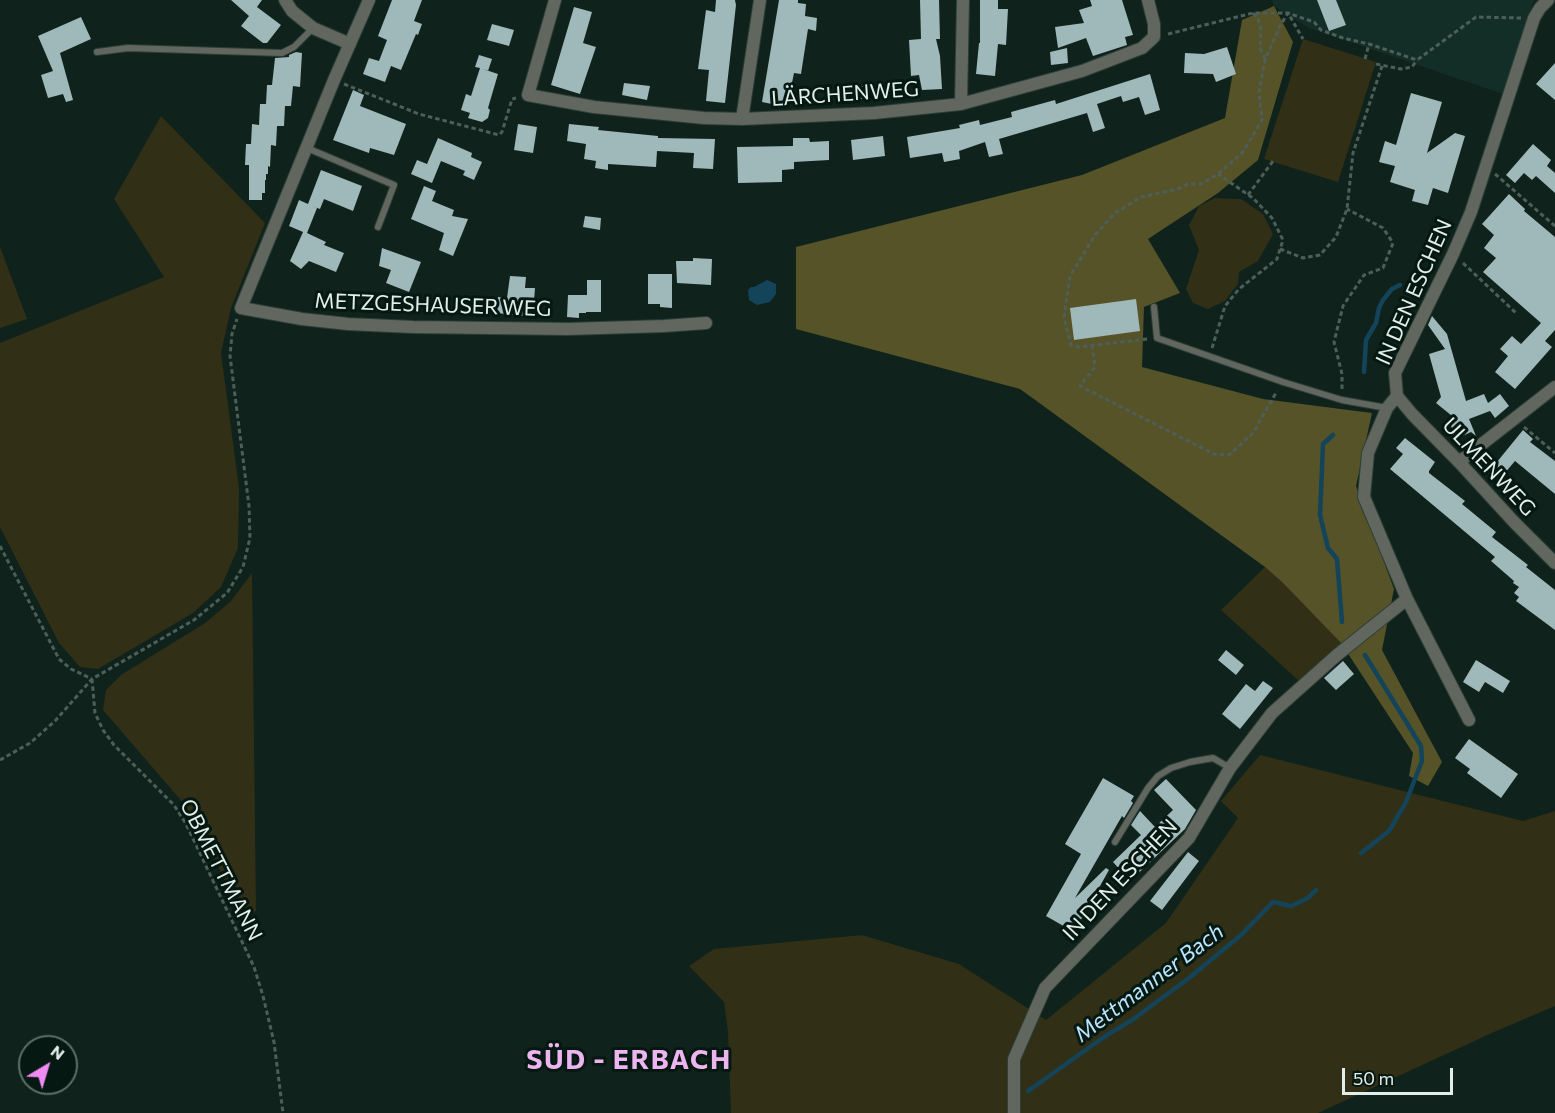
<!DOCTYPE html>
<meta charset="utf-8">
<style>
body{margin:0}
#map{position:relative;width:1555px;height:1113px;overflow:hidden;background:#0f221b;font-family:Commissioner,sans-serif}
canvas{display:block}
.north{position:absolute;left:18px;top:1035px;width:60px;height:60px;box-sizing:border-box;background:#061812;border:2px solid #5e6e68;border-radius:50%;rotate:38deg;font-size:16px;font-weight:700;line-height:24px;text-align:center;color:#e2eee9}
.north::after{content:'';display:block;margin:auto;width:21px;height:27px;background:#f08bf5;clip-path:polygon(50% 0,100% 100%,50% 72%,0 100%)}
.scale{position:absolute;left:1342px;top:1068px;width:111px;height:27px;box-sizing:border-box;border:3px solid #e2eee9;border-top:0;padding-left:8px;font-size:18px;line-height:21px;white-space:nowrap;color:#e2eee9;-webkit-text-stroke:4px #061812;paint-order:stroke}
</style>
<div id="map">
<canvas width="1555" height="1113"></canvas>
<div class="north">N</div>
<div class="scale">50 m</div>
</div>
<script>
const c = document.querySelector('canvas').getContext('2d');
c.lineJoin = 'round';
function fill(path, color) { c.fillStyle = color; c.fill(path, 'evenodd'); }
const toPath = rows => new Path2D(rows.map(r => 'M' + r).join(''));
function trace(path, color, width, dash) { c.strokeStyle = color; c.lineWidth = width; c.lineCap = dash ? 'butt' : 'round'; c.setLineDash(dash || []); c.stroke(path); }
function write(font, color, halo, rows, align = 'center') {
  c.font = font + ' Commissioner,sans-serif'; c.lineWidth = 6; c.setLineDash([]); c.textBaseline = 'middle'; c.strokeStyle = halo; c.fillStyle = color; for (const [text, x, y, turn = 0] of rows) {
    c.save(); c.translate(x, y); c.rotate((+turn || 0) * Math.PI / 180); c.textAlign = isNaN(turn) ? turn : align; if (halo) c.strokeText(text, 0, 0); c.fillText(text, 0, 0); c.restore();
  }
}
fill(toPath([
 [1272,0,1534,0,1503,94,1309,28,1274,6]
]), '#132e26');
fill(toPath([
 [1303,39,1376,62,1338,182,1264,159],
 [161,116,265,223,231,308,221,353,239,488,238,548,221,587,193,613,98,669,80,667,59,643,0,527,0,343,164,277,114,199],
 [1215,198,1241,199,1263,214,1273,234,1258,261,1239,272,1238,284,1225,301,1208,309,1193,303,1186,289,1199,250,1189,225,1199,206],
 [0,247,27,319,0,328],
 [1265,567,1282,582,1341,643,1299,681,1221,610],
 [252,573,256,911,241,920,213,854,185,805,103,710,106,690,121,675,205,623,231,601],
 [1260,755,1523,821,1555,811,1555,1006,1494,1032,1318,1113,731,1113,728,1032,724,1002,689,966,714,949,862,935,959,964,1046,1020,1166,923,1238,818,1221,801]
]), '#313016');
fill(toPath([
 [1274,6,1293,42,1258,160,1218,193,1148,239,1180,293,1144,307,1142,367,1263,399,1372,413,1356,486,1394,589,1382,650,1442,762,1428,786,1409,776,1413,753,1341,643,1282,582,1265,567,1020,389,796,329,796,247,1082,175,1225,118,1242,20]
]), '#555327');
fill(toPath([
 [767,280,776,284,776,294,770,302,757,305,749,300,748,290,751,287,754,287]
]), '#13445a');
trace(toPath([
 [1364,372,1366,340,1376,323,1379,308,1383,300,1392,289,1400,285],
 [1333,435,1323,444,1320,515,1328,548,1337,559,1342,622],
 [1361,853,1389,831,1406,802,1422,761,1421,746,1365,655],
 [1028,1091,1104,1037,1132,1020,1189,978,1241,935,1273,902,1291,906,1308,898,1316,890]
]), '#13445a', 4.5);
fill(toPath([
 [231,0,262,0,257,7,281,25,267,43,263,43,241,26,249,16],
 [392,0,422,0,414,21,422,24,418,35,416,34,401,70,391,66,385,82,363,74,369,58,379,61,387,40,378,36],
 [716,0,735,0,736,5,725,103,706,101,709,70,698,69,706,10,715,12],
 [779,0,798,0,798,3,806,4,805,16,817,18,816,31,808,29,801,74,794,73,787,107,762,102],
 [920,0,939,0,940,39,936,39,940,56,942,89,922,90,919,75,911,76,909,40,921,39],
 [980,0,998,0,998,9,1008,9,1006,45,998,44,995,76,976,74,979,43,980,43],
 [1090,0,1122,0,1133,35,1125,37,1127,45,1093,56,1086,38,1058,48,1055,27,1084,23,1079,10,1092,6],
 [1317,0,1336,0,1346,25,1329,31],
 [574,7,592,12,583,43,596,47,580,94,551,85],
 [81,17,91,39,60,53,73,100,66,102,63,94,48,98,41,75,53,71,38,36],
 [492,24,514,30,509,46,487,40],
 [1227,47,1236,74,1216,82,1213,74,1184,73,1185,53,1204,54],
 [1067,48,1068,63,1051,65,1050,52],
 [296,52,302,53,300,87,293,86,291,106,285,106,284,126,277,126,276,146,271,145,270,167,268,166,268,174,266,174,266,180,265,180,265,193,262,193,262,200,249,200,249,165,245,165,246,144,251,144,252,124,259,125,260,104,266,104,267,85,272,85,275,58,289,57,289,55],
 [479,55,492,59,488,71,483,69,498,74,488,108,490,110,488,118,482,122,468,118,470,113,461,110,466,94,471,96,480,68,475,67],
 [1555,63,1555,100,1536,84],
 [1150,74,1160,110,1145,115,1139,97,1123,102,1121,96,1097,104,1105,128,1093,132,1087,113,999,139,1003,154,989,157,985,142,959,151,960,159,944,162,942,153,910,158,907,137,960,128,959,125,979,120,980,125,1012,117,1011,112,1055,100,1056,104],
 [624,83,650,86,647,100,622,95],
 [863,86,862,99,845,100,846,87],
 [353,90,364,95,360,106,406,124,394,155,370,148,369,153,333,140],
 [1411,93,1442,102,1427,153,1455,133,1465,136,1448,193,1433,188,1428,205,1412,201,1415,190,1390,182,1395,166,1379,162,1385,141,1396,145],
 [518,124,537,127,533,153,514,150],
 [569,124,599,127,598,130,658,136,658,138,715,139,713,169,693,168,694,153,657,151,656,167,608,164,608,170,595,168,596,161,584,159,586,144,567,141],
 [883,136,885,156,853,160,851,140],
 [438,138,472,153,471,157,482,162,474,180,463,175,465,171,441,161,432,183,411,174,417,160,427,164],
 [793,138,809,138,810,142,829,141,829,160,794,162,794,169,782,170,782,182,738,183,737,147,793,146],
 [1533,144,1551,160,1547,166,1555,173,1555,193,1536,176,1532,180,1524,173,1515,183,1506,175],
 [321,170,362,186,353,211,324,199,320,209,309,205,317,208,307,233,326,242,324,245,344,253,336,272,309,261,301,269,290,261,303,232,289,226,299,200,308,204],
 [424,186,436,191,432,201,454,210,452,216,468,219,453,256,439,250,444,233,411,219],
 [1509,194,1525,209,1524,211,1555,237,1555,330,1545,341,1552,347,1515,389,1495,372,1508,356,1500,349,1512,336,1521,344,1541,323,1483,272,1496,258,1484,248,1494,235,1482,224],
 [585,216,601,218,600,230,583,227],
 [382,248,421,262,409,292,386,283,391,270,379,266],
 [693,258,712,259,711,285,677,283,676,261,693,261],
 [648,274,672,274,672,308,660,307,660,304,648,304],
 [510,276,526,277,525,288,535,288,534,301,527,300,525,316,496,313,498,297,507,298],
 [587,280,601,280,601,312,586,312,586,313,579,313,579,318,567,317,568,295,587,295],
 [1136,299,1140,331,1074,340,1070,308],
 [1432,316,1447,334,1466,401,1484,394,1488,403,1500,394,1509,406,1495,418,1490,411,1469,419,1476,436,1471,432,1456,439,1450,423,1457,420,1436,403,1441,397,1429,354,1445,349,1428,325],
 [1523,430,1533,439,1530,442,1555,461,1555,494,1515,461,1498,481,1488,473],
 [1405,438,1435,462,1429,471,1429,473,1465,501,1462,504,1496,532,1492,537,1528,565,1526,567,1555,590,1555,630,1516,601,1519,597,1514,593,1519,587,1513,583,1514,581,1491,561,1495,557,1390,469,1403,454,1396,448],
 [1226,650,1244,665,1236,675,1218,660],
 [1476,660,1510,681,1503,693,1485,682,1479,692,1463,682],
 [1343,661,1354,674,1336,690,1324,678],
 [1263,681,1273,688,1240,729,1222,714,1246,684,1255,691],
 [1469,739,1518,774,1501,798,1467,773,1470,769,1455,758],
 [1103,778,1134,796,1131,801,1133,803,1124,818,1122,816,1075,898,1106,868,1109,870,1074,932,1046,916,1081,854,1065,844],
 [1166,779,1196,810,1185,829,1130,881,1113,862,1141,835,1131,825,1140,811,1155,827,1173,810,1154,790],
 [1188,852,1199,861,1162,910,1150,901]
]), '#9fb8b9');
const service = toPath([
 [97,52,128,48,282,53,294,47,313,28],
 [307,148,394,185,378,227],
 [1154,307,1157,338,1283,382,1342,400,1387,408],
 [1115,842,1148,788,1158,776,1171,768,1190,762,1213,758,1230,768]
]);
const minor = toPath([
 [285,0,292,11,313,28,350,44],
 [369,0,334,80,241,308,302,319,348,324,413,327,568,329,664,326,706,323],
 [555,0,528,95,594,107,704,118,742,119,874,113,961,104,1082,71,1142,48,1154,37,1154,24,1148,0],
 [961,104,963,0],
 [742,119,760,0],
 [1397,396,1412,414,1459,462,1514,522,1555,563],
 [1459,462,1555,387],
 [1469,720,1407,599,1364,497,1368,453,1387,408,1397,396,1395,373,1453,254,1471,212,1534,18,1540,8,1548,0],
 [1014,1113,1014,1059,1045,988,1189,838,1230,768,1272,713,1337,655,1407,599]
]);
trace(service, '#2d3f38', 8);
trace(minor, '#2d3f38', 14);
trace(toPath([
 [1253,13,1258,19,1261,30,1260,48,1265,59],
 [1168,34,1253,13,1288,13,1314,22,1321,30,1343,38,1369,44,1417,60,1476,17,1521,18],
 [1365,59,1369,44],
 [1376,64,1401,69,1412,67,1417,60],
 [344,84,419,114,499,135,502,132,512,99,516,98],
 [1495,174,1555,226],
 [1248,195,1273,161],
 [1280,249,1303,258,1320,255,1336,237,1347,209,1353,153,1382,66],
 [1463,263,1516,313],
 [1147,339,1078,347,1071,345,1064,317,1070,276,1095,235,1115,213,1141,197,1178,189,1188,184,1201,184,1218,174,1243,152,1262,120,1259,92,1265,60,1280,26,1288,13,1303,39],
 [1092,345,1095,367,1080,386,1214,454,1229,455,1253,433,1277,391],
 [1212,348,1225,306,1239,289,1277,259,1283,240,1272,218,1253,198,1218,174],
 [1342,389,1342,374,1334,342,1343,306,1364,275,1383,268,1393,243,1383,228,1347,209],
 [1524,427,1555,453],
 [0,546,59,659,71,669,92,679],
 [92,679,95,713,103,730,114,745,174,805,186,824,254,967,263,996,274,1042,283,1113],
 [0,760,30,743,55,721,92,679,194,620,227,593,243,567,250,538,249,506,230,356,232,334,237,319]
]), '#4e5f59', 3, [4.5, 3]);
trace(service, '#61665f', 6);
trace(minor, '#61665f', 12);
write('21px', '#e2eee9', '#061812', [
 ["LÄRCHENWEG",845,94,-4],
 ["IN DEN ESCHEN",1414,292,-66],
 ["METZGESHAUSER WEG",433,305,2],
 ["ULMENWEG",1489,467,47],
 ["OBMETTMANN",221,870,63],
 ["IN DEN ESCHEN",1120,880,-47]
]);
write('italic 22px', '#b9e5fd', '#061812', [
 ["Mettmanner Bach",1149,983,-37]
]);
c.letterSpacing = '1.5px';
write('bold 27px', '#edb5ef', '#061812', [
 ["SÜD - ERBACH",629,1060]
]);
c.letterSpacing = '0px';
</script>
